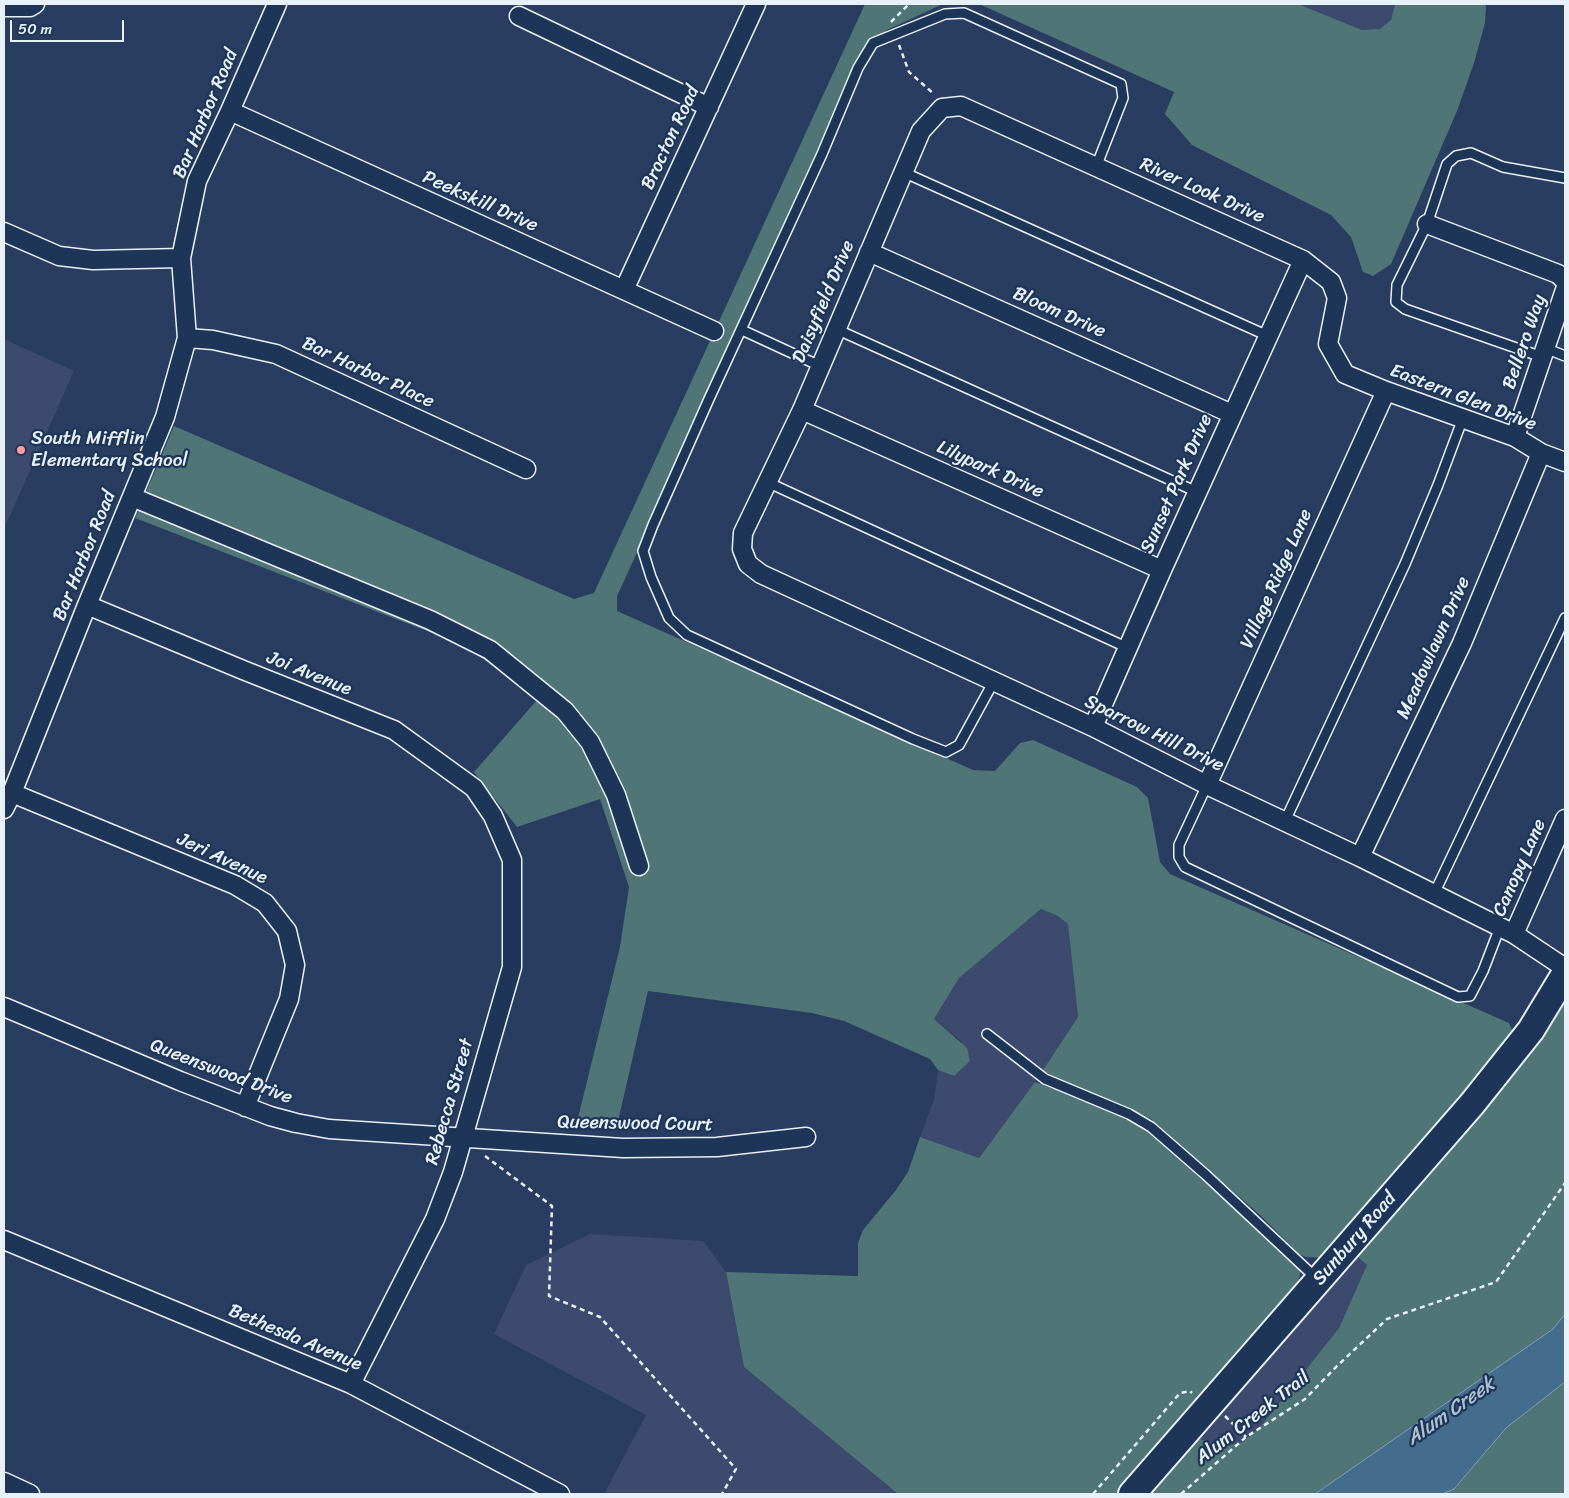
<!DOCTYPE html>
<style>
body{margin:0}
#map{position:relative;width:1569px;height:1498px;overflow:hidden;background:#293d60;font-family:Sriracha,sans-serif}
canvas{display:block}
.frame{position:absolute;inset:0;border:5px solid #e8f1f8;pointer-events:none}
.scale{position:absolute;left:10px;top:20px;width:114px;height:22px;box-sizing:border-box;border:2px solid #e8f1f8;border-top:0;padding-left:6px;font-size:15px;line-height:18px;white-space:nowrap;color:#e8f1f8;-webkit-text-stroke:4px #1d3557;paint-order:stroke}
</style>
<div id="map">
<canvas width="1569" height="1498"></canvas>
<div class="frame"></div>
<div class="scale">50 m</div>
</div>
<script>
const c = document.querySelector('canvas').getContext('2d');
c.lineJoin = 'round';
function fill(path, color) { c.fillStyle = color; c.fill(path, 'evenodd'); }
const toPath = rows => new Path2D(rows.map(r => 'M' + r).join(''));
function trace(path, color, width, dash) { c.strokeStyle = color; c.lineWidth = width; c.lineCap = dash ? 'butt' : 'round'; c.setLineDash(dash || []); c.stroke(path); }
function write(font, color, halo, rows, align = 'center') {
  c.font = font + ' Sriracha,sans-serif'; c.lineWidth = 4.5; c.setLineDash([]); c.textBaseline = 'middle'; c.strokeStyle = halo; c.fillStyle = color; for (const [text, x, y, turn = 0] of rows) {
    c.save(); c.translate(x, y); c.rotate((+turn || 0) * Math.PI / 180); c.textAlign = isNaN(turn) ? turn : align; if (halo) c.strokeText(text, 0, 0); c.fillText(text, 0, 0); c.restore();
  }
}
fill(toPath([
 [1298,4,1395,4,1391,20,1380,30,1362,30],
 [4,339,74,371,4,529],
 [1041,909,1058,916,1068,923,1078,1017,1035,1082,979,1158,920,1137,934,1100,938,1070,954,1076,962,1042,934,1019,959,978],
 [590,1234,703,1241,726,1272,744,1367,898,1494,604,1494,646,1415,494,1334,526,1265],
 [1340,1242,1367,1265,1339,1328,1261,1426,1243,1442,1225,1446,1193,1437]
]), '#3c4a6d');
fill(toPath([
 [865,4,943,4,887,30,868,52,617,596,617,611,973,770,995,771,1020,743,1033,740,1137,787,1148,798,1160,862,1170,874,1509,1023,1513,1032,1355,1225,1325,1258,1306,1257,1299,1254,1260,1215,1151,1119,1123,1105,1060,1081,1043,1070,1078,1017,1068,924,1058,916,1041,909,959,978,934,1019,967,1048,970,1061,954,1076,938,1070,930,1059,844,1021,812,1013,648,991,616,1130,576,1126,620,947,629,887,600,799,517,827,474,772,537,700,466,646,135,518,174,426,574,599,594,593],
 [979,4,1298,4,1362,30,1380,29,1391,20,1395,4,1485,4,1486,7,1485,23,1474,63,1457,111,1391,264,1373,276,1363,272,1351,237,1331,215,1192,145,1165,114,1174,92],
 [1565,994,1565,1314,1553,1329,1315,1494,1145,1494,1193,1437,1225,1446,1243,1442,1261,1426,1339,1328,1367,1265,1352,1252],
 [1035,1082,1117,1112,1144,1127,1291,1260,1301,1271,1297,1286,1117,1494,898,1494,744,1367,726,1272,858,1276,858,1243,863,1230,896,1190,908,1172,920,1137,979,1158],
 [1565,1382,1565,1494,1442,1494,1454,1489,1506,1428]
]), '#4f7577');
const water = toPath([
 [1565,1314,1565,1382,1506,1428,1454,1489,1442,1494,1315,1494,1553,1329,1565,1314]
]);
fill(water, '#446c8c');
trace(water, '#86a1b7', 1);
const lane = toPath([
 [903,172,1268,336],
 [836,329,1197,492],
 [742,330,820,366],
 [1545,348,1565,356],
 [1542,357,1405,309,1396,302,1397,285,1427,224,1447,164,1456,156,1471,153,1503,167,1565,178],
 [767,482,1128,648],
 [994,681,959,745,946,752,913,739,687,635,669,618,651,577,643,551,653,525,709,399,822,154,858,68,873,43,945,14,964,13,1121,84,1123,98,1096,167],
 [1207,785,1179,845,1179,857,1185,867,1458,997,1470,996,1483,971,1500,927],
 [1285,821,1405,564,1438,485,1463,418],
 [1434,894,1565,618],
 [987,1034,1045,1079,1129,1114,1151,1127,1206,1175,1317,1279]
]);
const street = toPath([
 [4,7,30,7,35,4],
 [519,16,709,107],
 [230,111,714,331],
 [1427,224,1558,274,1565,281],
 [4,232,59,256,93,260,181,258],
 [869,252,1232,414],
 [624,290,756,4],
 [187,338,213,340,276,354,526,469],
 [802,410,1162,570],
 [1515,437,1565,290],
 [1565,462,1541,453,1515,437,1386,391,1345,374,1328,344,1337,298,1331,282,1303,260,961,106,942,108,921,131,802,410,743,533,742,549,748,564,761,574,1093,727,1207,785,1360,857,1514,934,1565,968],
 [132,497,430,620,490,650,565,711,590,742,616,795,639,866],
 [87,605,243,670,394,730,474,788,493,816,512,860,512,967,453,1172,435,1219,351,1384],
 [1093,727,1162,570,1303,260],
 [1207,785,1386,391],
 [12,793,235,885,265,903,287,931,295,965,289,999,245,1107],
 [4,809,12,793,87,605,165,417,187,338,181,258,197,181,230,111,277,4],
 [1360,857,1462,643,1541,453],
 [1514,934,1565,819],
 [4,1007,180,1081,270,1116,296,1123,329,1129,623,1148,717,1147,806,1137],
 [4,1240,351,1384,560,1494],
 [4,1482,30,1494]
]);
const primary = toPath([
 [1132,1494,1472,1104,1531,1030,1565,974]
]);
trace(lane, '#e8f1f8', 12);
trace(street, '#e8f1f8', 21);
trace(primary, '#e8f1f8', 30);
trace(toPath([
 [891,22,908,5,907,4],
 [899,45,909,72,934,94],
 [485,1156,552,1206,549,1296,600,1317,736,1469,722,1494],
 [1225,1416,1246,1437],
 [1093,1494,1180,1393,1190,1391,1192,1393],
 [1181,1494,1246,1437,1305,1399,1337,1366,1387,1319,1496,1282,1565,1183]
]), '#e8f1f8', 2.5, [5, 4]);
trace(lane, '#1d3557', 9);
trace(street, '#1d3557', 18);
trace(primary, '#1d3557', 26);
for (const [x, y, r, color] of [
 [21,450,5,"#ff9aa2"]
]) { const dot = new Path2D(); dot.arc(x, y, r, 0, 2 * Math.PI); c.fillStyle = color; c.fill(dot); trace(dot, '#1d3557', 2); }
write('19px', '#e8f1f8', '#1d3557', [
 ["Bar Harbor Road",206,114,-67],
 ["Brocton Road",671,138,-65],
 ["River Look Drive",1202,191,24],
 ["Peekskill Drive",480,202,24],
 ["Daisyfield Drive",824,302,-67],
 ["Bloom Drive",1059,313,24],
 ["Bellero Way",1525,342,-71],
 ["Bar Harbor Place",368,373,25],
 ["Eastern Glen Drive",1463,398,21],
 ["Lilypark Drive",990,470,24],
 ["Sunset Park Drive",1177,484,-66],
 ["Bar Harbor Road",85,556,-68],
 ["Village Ridge Lane",1277,579,-66],
 ["Meadowlawn Drive",1434,648,-66],
 ["Joi Avenue",309,674,22],
 ["Sparrow Hill Drive",1154,734,26],
 ["Jeri Avenue",222,859,25],
 ["Canopy Lane",1520,868,-66],
 ["Queenswood Drive",221,1072,21],
 ["Rebecca Street",450,1102,-74],
 ["Queenswood Court",635,1124,1],
 ["Sunbury Road",1355,1239,-49],
 ["Bethesda Avenue",295,1338,23],
 ["Alum Creek Trail",1253,1418,-38]
]);
write('19px', '#e8f1f8', '#1d3557', [
 ["South Mifflin",31,439],
 ["Elementary School",31,461]
], 'left');
write('italic 20px', '#afc2d2', '#1d3557', [
 ["Alum Creek",1451,1412,-35]
]);
</script>
